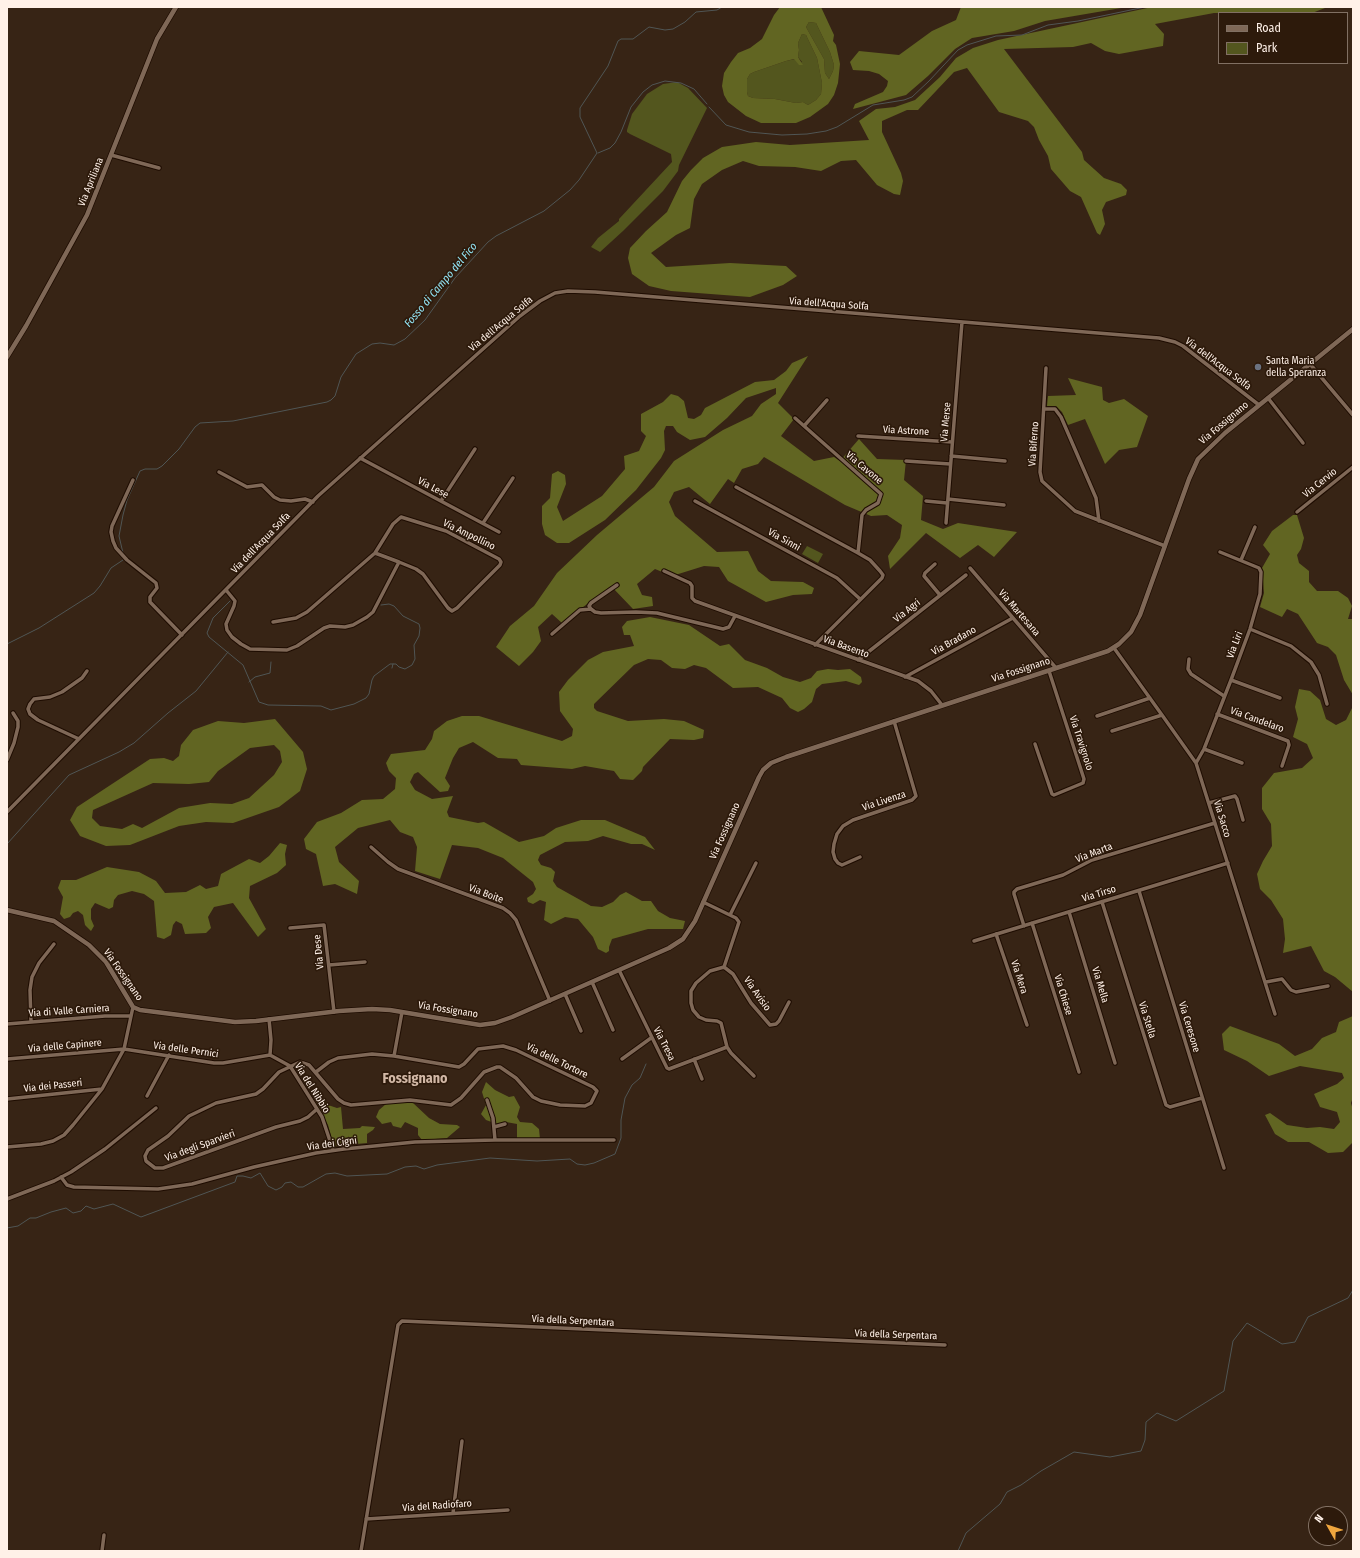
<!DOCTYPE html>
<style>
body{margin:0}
#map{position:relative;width:1360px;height:1558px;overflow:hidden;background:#372415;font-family:"Fira Sans Condensed",sans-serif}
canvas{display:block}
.frame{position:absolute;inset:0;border:8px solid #fff1e8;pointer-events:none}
.legend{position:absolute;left:1218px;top:12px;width:130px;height:52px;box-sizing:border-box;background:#2d1a0b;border:1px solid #817063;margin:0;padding:5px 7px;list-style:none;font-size:12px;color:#fff1e8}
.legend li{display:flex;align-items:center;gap:8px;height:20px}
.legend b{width:20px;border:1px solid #817063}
.north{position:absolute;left:1308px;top:1506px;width:40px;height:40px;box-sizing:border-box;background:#2d1a0b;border:1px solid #817063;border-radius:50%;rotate:309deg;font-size:11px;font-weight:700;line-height:16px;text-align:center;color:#fff1e8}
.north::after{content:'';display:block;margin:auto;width:14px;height:18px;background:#f0a63e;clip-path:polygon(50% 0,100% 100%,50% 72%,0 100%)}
</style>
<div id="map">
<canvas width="1360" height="1558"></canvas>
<div class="frame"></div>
<ul class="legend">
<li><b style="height:5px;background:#7f6857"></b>Road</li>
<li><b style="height:11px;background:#53561e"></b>Park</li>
</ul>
<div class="north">N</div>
</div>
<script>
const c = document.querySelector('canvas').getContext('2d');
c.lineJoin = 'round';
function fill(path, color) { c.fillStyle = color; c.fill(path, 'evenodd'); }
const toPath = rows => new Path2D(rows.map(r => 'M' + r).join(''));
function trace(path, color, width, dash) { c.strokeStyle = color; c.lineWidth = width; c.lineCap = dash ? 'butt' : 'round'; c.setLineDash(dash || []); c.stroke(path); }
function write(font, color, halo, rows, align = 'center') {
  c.font = font + ' "Fira Sans Condensed",sans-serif'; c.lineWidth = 3.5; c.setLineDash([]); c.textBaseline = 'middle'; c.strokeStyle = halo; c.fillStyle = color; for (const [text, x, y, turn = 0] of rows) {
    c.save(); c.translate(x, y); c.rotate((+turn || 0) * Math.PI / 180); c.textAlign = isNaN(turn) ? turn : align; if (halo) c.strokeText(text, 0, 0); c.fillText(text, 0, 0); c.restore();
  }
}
fill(toPath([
 [809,22,816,23,830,52,834,65,833,71,829,79,825,73,824,59,806,27],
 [802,34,806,35,817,58,822,83,821,94,816,100,808,105,803,102,796,103,775,99,753,98,748,96,747,92,747,79,750,74,754,72,786,61,795,59,799,64,802,62,798,57,799,50,798,43],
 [677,82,688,88,707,108,679,165,678,171,663,191,623,231,600,252,591,247,598,238,619,221,619,219,672,162,671,154,630,134,627,132,627,130,632,114,647,94,663,84],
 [807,546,823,554,818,563,802,554]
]), '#53561e');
fill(toPath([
 [780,7,821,7,834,35,833,41,836,45,840,64,838,83,834,95,828,104,810,117,796,123,761,123,746,116,728,102,724,95,722,86,724,73,731,62,738,53,750,48,762,39,774,15],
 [809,22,816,23,830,52,834,65,833,71,829,79,825,73,824,59,806,27],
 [802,34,806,35,817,58,822,83,821,94,816,100,808,105,803,102,796,103,775,99,753,98,748,96,747,92,747,79,750,74,754,72,786,61,794,59,799,65,803,65,798,57,799,50,798,43],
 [961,7,1127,7,1045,21,1014,31,972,38,955,49,928,76,906,95,853,109,855,104,883,92,887,86,888,81,879,74,869,71,853,70,850,62,859,51,899,55,932,31,956,20],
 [1152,7,1325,8,1312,13,1214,13,1155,24,1164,34,1163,46,1119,54,1105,51,1091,43,1073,47,1004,49,1082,152,1084,160,1104,178,1121,184,1127,190,1126,195,1106,202,1102,210,1105,224,1100,235,1097,233,1081,197,1070,191,1051,169,1048,156,1039,140,1034,127,1028,121,999,112,967,68,954,72,918,110,907,110,882,121,882,132,901,173,903,181,900,195,894,194,877,185,856,160,841,161,821,171,795,167,759,166,743,161,722,170,702,184,694,199,690,228,676,235,651,253,666,267,730,263,786,266,797,276,783,285,750,297,671,291,649,286,632,274,628,258,630,248,646,231,667,212,682,181,691,170,703,158,722,147,756,142,790,145,869,140,859,121,876,109,895,107,915,100,940,77,956,58,973,48,998,40],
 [808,356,778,403,794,419,781,436,814,461,834,457,840,461,859,439,877,459,906,460,904,480,923,496,921,520,943,529,958,523,1017,532,994,557,978,545,960,558,926,533,890,569,888,556,900,538,902,525,887,515,871,516,845,505,764,457,758,464,742,469,734,483,728,479,710,504,689,487,674,492,669,502,675,516,717,552,748,551,758,571,771,581,803,582,814,588,812,594,793,595,766,602,728,581,719,567,704,566,672,576,655,569,637,584,642,595,652,597,653,606,633,609,611,586,562,623,552,614,538,627,541,641,533,652,519,666,496,647,510,626,534,606,557,573,597,535,654,487,674,461,723,430,752,416,761,404,776,394,776,388,746,398,727,418,705,437,690,440,677,432,673,426,666,426,664,431,665,450,661,458,636,490,605,520,569,543,557,543,545,535,542,524,542,506,550,498,552,474,558,471,565,475,566,484,557,507,563,521,602,496,625,469,624,456,639,451,646,436,641,431,641,414,663,402,671,394,678,396,684,401,688,418,694,419,701,415,705,408,755,382,774,380,786,371,792,363],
 [1068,378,1102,387,1103,400,1109,403,1124,399,1148,416,1137,447,1119,450,1105,464,1085,419,1068,425,1062,412,1056,406,1047,406,1048,396,1076,395],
 [1293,515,1297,515,1304,538,1301,549,1297,555,1299,563,1309,571,1309,582,1317,591,1338,591,1348,598,1352,606,1348,619,1353,619,1353,695,1344,680,1336,655,1328,647,1317,643,1298,614,1287,609,1282,617,1260,607,1264,593,1262,568,1270,554,1263,545,1272,531],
 [650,617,689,625,720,646,729,644,745,660,767,668,783,677,800,682,811,678,817,671,828,669,838,670,850,669,861,677,862,682,859,685,846,681,822,684,816,689,812,702,804,709,798,712,790,708,782,698,758,687,733,688,706,668,694,665,685,669,672,668,661,660,648,659,634,665,594,704,594,708,597,711,628,721,664,719,684,721,704,730,703,738,694,740,670,739,643,767,642,771,633,780,620,779,614,771,585,766,572,769,521,765,517,759,498,758,473,742,459,748,453,758,445,778,450,786,448,791,440,792,418,772,414,774,410,782,415,790,432,799,453,796,447,812,449,817,478,823,484,822,519,842,544,836,556,828,581,820,605,820,645,837,655,850,642,844,631,844,603,836,588,841,565,842,540,855,538,860,541,865,551,868,555,872,553,881,557,887,591,906,602,907,613,902,620,895,626,892,642,901,651,901,658,911,670,918,685,921,683,929,648,929,612,939,609,947,609,951,606,953,598,949,593,937,578,919,565,917,551,924,544,920,546,902,540,900,533,904,528,902,527,898,533,894,536,889,533,882,503,858,478,848,452,845,440,879,415,871,417,847,413,837,400,832,390,820,358,828,335,847,339,862,359,881,357,894,335,884,323,886,316,854,306,849,304,839,317,822,341,813,362,800,383,799,395,789,396,778,389,771,386,763,391,754,425,750,432,739,434,731,447,721,462,716,479,716,562,741,572,736,573,729,560,711,559,692,568,680,588,660,603,652,634,646,630,635,624,635,622,627,627,621],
 [1299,689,1310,691,1320,700,1326,719,1336,725,1346,720,1353,706,1353,703,1353,992,1335,977,1324,971,1311,946,1283,953,1285,939,1283,919,1271,900,1260,889,1257,874,1263,861,1272,846,1271,824,1262,809,1262,788,1274,773,1302,768,1313,758,1307,744,1293,737,1298,719,1295,707],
 [275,719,303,752,307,769,300,791,279,807,233,823,206,822,179,826,130,845,106,846,80,836,70,820,77,807,150,759,164,758,173,761,179,756,181,745,193,730,218,721,244,723],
 [274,745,280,751,282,762,274,775,249,798,232,804,210,803,179,808,142,828,133,824,122,829,100,826,92,818,93,810,153,783,189,784,209,782,218,771,250,748],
 [280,843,287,845,285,854,286,865,277,873,250,886,249,898,266,929,258,937,233,903,214,907,208,917,211,928,206,933,185,934,182,924,176,921,173,925,171,935,164,939,157,937,154,901,144,894,132,891,118,895,114,900,113,907,109,909,95,903,91,909,91,919,94,926,91,931,85,925,83,915,78,911,73,913,70,917,64,919,60,914,63,897,58,888,61,880,76,880,107,867,139,872,156,881,165,893,186,892,200,885,206,889,218,886,221,874,249,859,260,863,269,856],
 [1353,1016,1353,1097,1351,1103,1353,1110,1353,1142,1343,1152,1328,1153,1309,1142,1288,1142,1275,1134,1265,1115,1270,1113,1287,1125,1307,1128,1320,1127,1334,1129,1340,1122,1337,1112,1320,1107,1314,1094,1337,1084,1344,1078,1342,1073,1300,1066,1269,1076,1247,1061,1224,1050,1222,1034,1230,1026,1279,1044,1295,1056,1312,1049,1322,1038,1336,1032,1339,1022],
 [486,1082,495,1090,509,1097,514,1096,520,1107,517,1117,520,1122,532,1123,539,1129,540,1139,517,1139,517,1124,506,1122,497,1124,486,1120,481,1114,486,1105,482,1092],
 [318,1092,328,1105,337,1108,341,1107,343,1129,360,1128,362,1126,375,1127,373,1130,367,1134,367,1143,334,1146,328,1125,312,1095],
 [408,1101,412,1102,429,1118,440,1124,457,1125,460,1127,447,1138,422,1140,418,1135,418,1128,405,1122,401,1128,393,1126,391,1122,382,1124,376,1117,379,1110,386,1104]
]), '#616522');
trace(toPath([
 [709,107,726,125,749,132,782,135,807,134,826,131,837,127,873,105,904,100,912,97,929,81,958,50,967,45,996,36,1022,35,1048,25,1078,21,1145,7],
 [598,153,610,148,615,143,621,132,631,107,643,92,652,85,665,81,681,83,694,89,707,104],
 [123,553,119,536,123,515,127,500,140,471,145,469,157,469,162,466,179,449,195,427,200,423,233,421,327,402,331,400,335,396,341,377,356,354,372,344,380,343,394,345,405,339,425,320,455,278,488,242,496,236,544,211,570,190,579,180,597,153,580,117,580,108,608,66,618,41,621,39,633,39,649,27,665,30,673,29,685,22,696,12,717,10,722,7],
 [230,601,213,618,207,633,209,637,243,665,259,702,268,705,321,706,331,710,354,704,366,698,369,694,372,680,374,676,390,664,396,664,399,667,405,669,412,665,415,659,414,645,419,636,420,628,419,624,403,616,394,606,389,604,381,605],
 [7,644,39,628,94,593,100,586,111,568,123,560],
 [392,668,393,664],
 [249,682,255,677,270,673,271,662],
 [7,844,69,775,119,752,134,743,168,713,196,691,228,652],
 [7,1228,18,1226,30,1218,36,1218,51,1212,66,1208,73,1213,81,1211,86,1206,94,1209,113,1204,141,1217,235,1182,237,1176,243,1176,251,1178,260,1173,268,1186,276,1190,282,1187,285,1183,291,1182,298,1187,303,1187,326,1174,335,1173,347,1176,387,1174,405,1167,416,1166,424,1169,437,1165,490,1158,537,1161,570,1159,577,1164,585,1165,594,1163,615,1154,621,1138,621,1120,625,1098,632,1085,640,1078,646,1064],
 [958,1551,966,1533,1000,1504,1007,1492,1021,1485,1041,1471,1074,1452,1110,1457,1141,1451,1145,1440,1146,1422,1157,1413,1176,1421,1224,1391,1233,1341,1247,1323,1282,1344,1295,1342,1308,1317,1348,1298,1353,1290]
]), '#505655', 1);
const street = toPath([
 [111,155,159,168],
 [1310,364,1353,415],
 [1046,368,1040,472,1042,481,1075,511,1165,546],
 [1268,398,1303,443],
 [1044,409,1055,409,1061,417,1096,498,1099,521],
 [795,418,881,494,878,503,866,510,862,515,858,553,870,560,880,571,883,575,882,578,815,645],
 [804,426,827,400],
 [858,436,952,442],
 [951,456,1005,461],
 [360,458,499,532],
 [906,461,950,464],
 [219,472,247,487,262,485,274,497,280,500,291,501,305,499,313,502],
 [133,480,112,526,111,532,113,541,116,548,127,560,156,583,157,588,150,597,150,602,182,635],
 [736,487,858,553],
 [948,499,1004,505],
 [441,501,475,449],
 [695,501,837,578,860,599],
 [926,501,947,503],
 [1297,512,1353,467],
 [483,523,513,478],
 [946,523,962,322],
 [1241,560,1255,527],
 [935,564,925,573,924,576,940,595],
 [970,568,1056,668],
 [664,571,690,583,692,586,692,598,695,601,918,681,931,691,942,705],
 [617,585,591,603,589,606,591,609,595,612,601,613,636,612,657,613,723,629,729,627,735,616],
 [226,590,235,601,234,606,226,624,227,630,232,637,241,644,250,649,287,650,297,646,324,628,330,626,345,627,353,625,367,617,373,612,399,562,375,553],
 [273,622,296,618,307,612,375,553,393,524,401,517,446,531,499,559,501,562,500,565,457,608,452,611,448,608,423,574,416,569,399,562],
 [1250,629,1291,646,1311,662,1319,675,1327,704],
 [552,634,580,610,591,609],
 [1114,648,1162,715,1196,763,1275,1014],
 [1189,659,1188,669,1191,674,1224,696],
 [858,660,966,575],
 [905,677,1011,619],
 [1231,680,1280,698],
 [1217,714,1288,741,1289,745,1282,766],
 [1097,716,1150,698],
 [1112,731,1162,715],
 [79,739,38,720,30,714,28,709,30,704,34,699,50,697,62,692,82,678,87,671],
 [1035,744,1052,794,1054,795,1083,783,1084,779,1049,671],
 [1204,749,1242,763],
 [7,760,14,743,18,727,18,721,13,713],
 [1196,763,1204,749,1231,680,1250,629,1260,594,1261,572,1259,568,1220,552],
 [1209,803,1235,796,1237,799,1243,820],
 [7,812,318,496,520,316,540,301,555,293,568,291,595,292,1159,338,1175,342,1183,346,1259,405],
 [371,847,388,862,398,869,503,908,510,913,516,920,550,1001],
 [860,857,842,865,838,863,835,859,833,852,834,844,837,834,843,826,853,820,912,800,916,796,894,721],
 [1139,891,1224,1168],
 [703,902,736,918,739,922,724,967,710,971,696,983,691,991,691,1003,693,1010,699,1017,706,1020,717,1021,721,1023,727,1047,731,1053,754,1076],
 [1102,902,1166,1105,1170,1107,1202,1098],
 [1069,912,1115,1063],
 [730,915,756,863],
 [1032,923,1079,1072],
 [1024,926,1014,894,1014,892,1017,889,1063,875,1092,860,1215,823],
 [290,928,324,925,334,1012],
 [996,934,1027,1025],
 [974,941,1228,863],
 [329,965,365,962],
 [724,967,733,974,751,1003,770,1025,776,1024,779,1021,789,1002],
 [619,970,667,1068,669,1069,727,1047],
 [592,982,613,1030],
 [1266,982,1282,979,1291,990,1296,992,1328,986],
 [565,994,581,1031],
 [269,1019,271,1040,270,1055,290,1066,322,1117,333,1150],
 [31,1022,30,990,32,977,39,963,54,944],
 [7,1024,105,1016,131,1016],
 [394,1056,402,1012],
 [7,1059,124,1049,214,1063,223,1063,270,1055],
 [622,1059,651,1038],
 [694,1059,702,1079],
 [316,1072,329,1062,338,1058,372,1054,394,1056,459,1067,464,1064,478,1049,503,1046,516,1050,593,1087,597,1091,591,1103,585,1106,560,1105,541,1101,533,1097,516,1078,500,1067,497,1067,484,1072,461,1098,451,1105,410,1100,351,1105,344,1103,338,1099,309,1065,300,1062,279,1072,263,1089,256,1094,216,1103,189,1116,168,1136,148,1150,145,1156,146,1161,155,1168,163,1168,276,1127,300,1121,308,1117,317,1109],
 [147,1096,169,1055],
 [7,1099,102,1089],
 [487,1100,493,1118,495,1140],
 [494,1127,505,1124],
 [7,1147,41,1144,53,1141,64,1135,73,1125,102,1089,124,1049,133,1007],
 [61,1177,67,1185,74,1187,158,1189,192,1184,254,1167,316,1153,344,1149,415,1142,495,1140,614,1140],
 [7,1199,54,1181,71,1172,105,1149,156,1108],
 [453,1513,462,1441],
 [366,1519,508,1510],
 [102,1551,104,1535],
 [361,1551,398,1325,402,1321,945,1345]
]);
const secondary = toPath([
 [7,357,26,326,87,215,157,39,176,7],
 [7,910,54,921,89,945,106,962,133,1007,140,1010,235,1022,256,1021,339,1011,372,1009,390,1010,480,1025,495,1023,512,1017,669,948,683,939,695,921,759,777,763,770,771,763,786,757,1108,651,1119,644,1131,632,1140,615,1189,479,1198,459,1225,433,1353,329]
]);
trace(street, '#1e0c01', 5.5);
trace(secondary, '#1e0c01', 6);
trace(street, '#7f6857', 3.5);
trace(secondary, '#7f6857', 4.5);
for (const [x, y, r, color] of [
 [1258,367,4,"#6b7280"]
]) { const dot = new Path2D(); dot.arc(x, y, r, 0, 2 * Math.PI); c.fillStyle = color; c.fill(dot); trace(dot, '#2d1a0b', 1.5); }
write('10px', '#fff1e8', '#2d1a0b', [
 ["Via Apriliana",91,182,-68],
 ["Via dell'Acqua Solfa",829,304,4],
 ["Via dell'Acqua Solfa",501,324,-40],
 ["Via dell'Acqua Solfa",1218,364,37],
 ["Via Merse",946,422,-85],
 ["Via Fossignano",1224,423,-40],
 ["Via Astrone",906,431,3],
 ["Via Biferno",1034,444,-86],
 ["Via Cavone",864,468,40],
 ["Via Cervio",1320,483,-39],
 ["Via Lese",433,488,28],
 ["Via Ampollino",469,535,26],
 ["Via Sinni",784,540,29],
 ["Via dell'Acqua Solfa",261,543,-46],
 ["Via Agri",907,611,-38],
 ["Via Martesana",1019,613,49],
 ["Via Bradano",954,641,-29],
 ["Via Liri",1235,645,-69],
 ["Via Basento",846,647,20],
 ["Via Fossignano",1021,670,-18],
 ["Via Candelaro",1257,720,20],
 ["Via Travignolo",1081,743,72],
 ["Via Livenza",884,801,-18],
 ["Via Sacco",1222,819,73],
 ["Via Fossignano",725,831,-66],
 ["Via Marta",1094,853,-21],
 ["Via Boite",486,894,21],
 ["Via Tirso",1099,894,-17],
 ["Via Dese",319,952,-96],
 ["Via Fossignano",123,975,55],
 ["Via Mera",1019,977,72],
 ["Via Mella",1100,985,73],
 ["Via Avisio",757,994,55],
 ["Via Chiese",1063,995,73],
 ["Via Fossignano",448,1010,9],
 ["Via di Valle Carniera",69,1011,-4],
 ["Via Stella",1147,1020,73],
 ["Via Ceresone",1189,1027,73],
 ["Via Tresa",664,1044,63],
 ["Via delle Capinere",65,1046,-5],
 ["Via delle Pernici",186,1050,8],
 ["Via delle Tortore",557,1061,26],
 ["Via dei Passeri",53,1086,-6],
 ["Via del Nibbio",312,1088,58],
 ["Via dei Cigni",332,1144,-8],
 ["Via degli Sparvieri",200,1146,-20],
 ["Via della Serpentara",573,1321,3],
 ["Via della Serpentara",896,1335,2],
 ["Via del Radiofaro",437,1506,-4]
]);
write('10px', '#fff1e8', '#2d1a0b', [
 ["Santa Maria",1266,361],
 ["della Speranza",1266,373]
], 'left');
write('italic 11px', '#94e7f8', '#2d1a0b', [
 ["Fosso di Campo del Fico",441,285,-50]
]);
write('bold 14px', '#d2b8a6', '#2d1a0b', [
 ["Fossignano",415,1079]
]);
</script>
